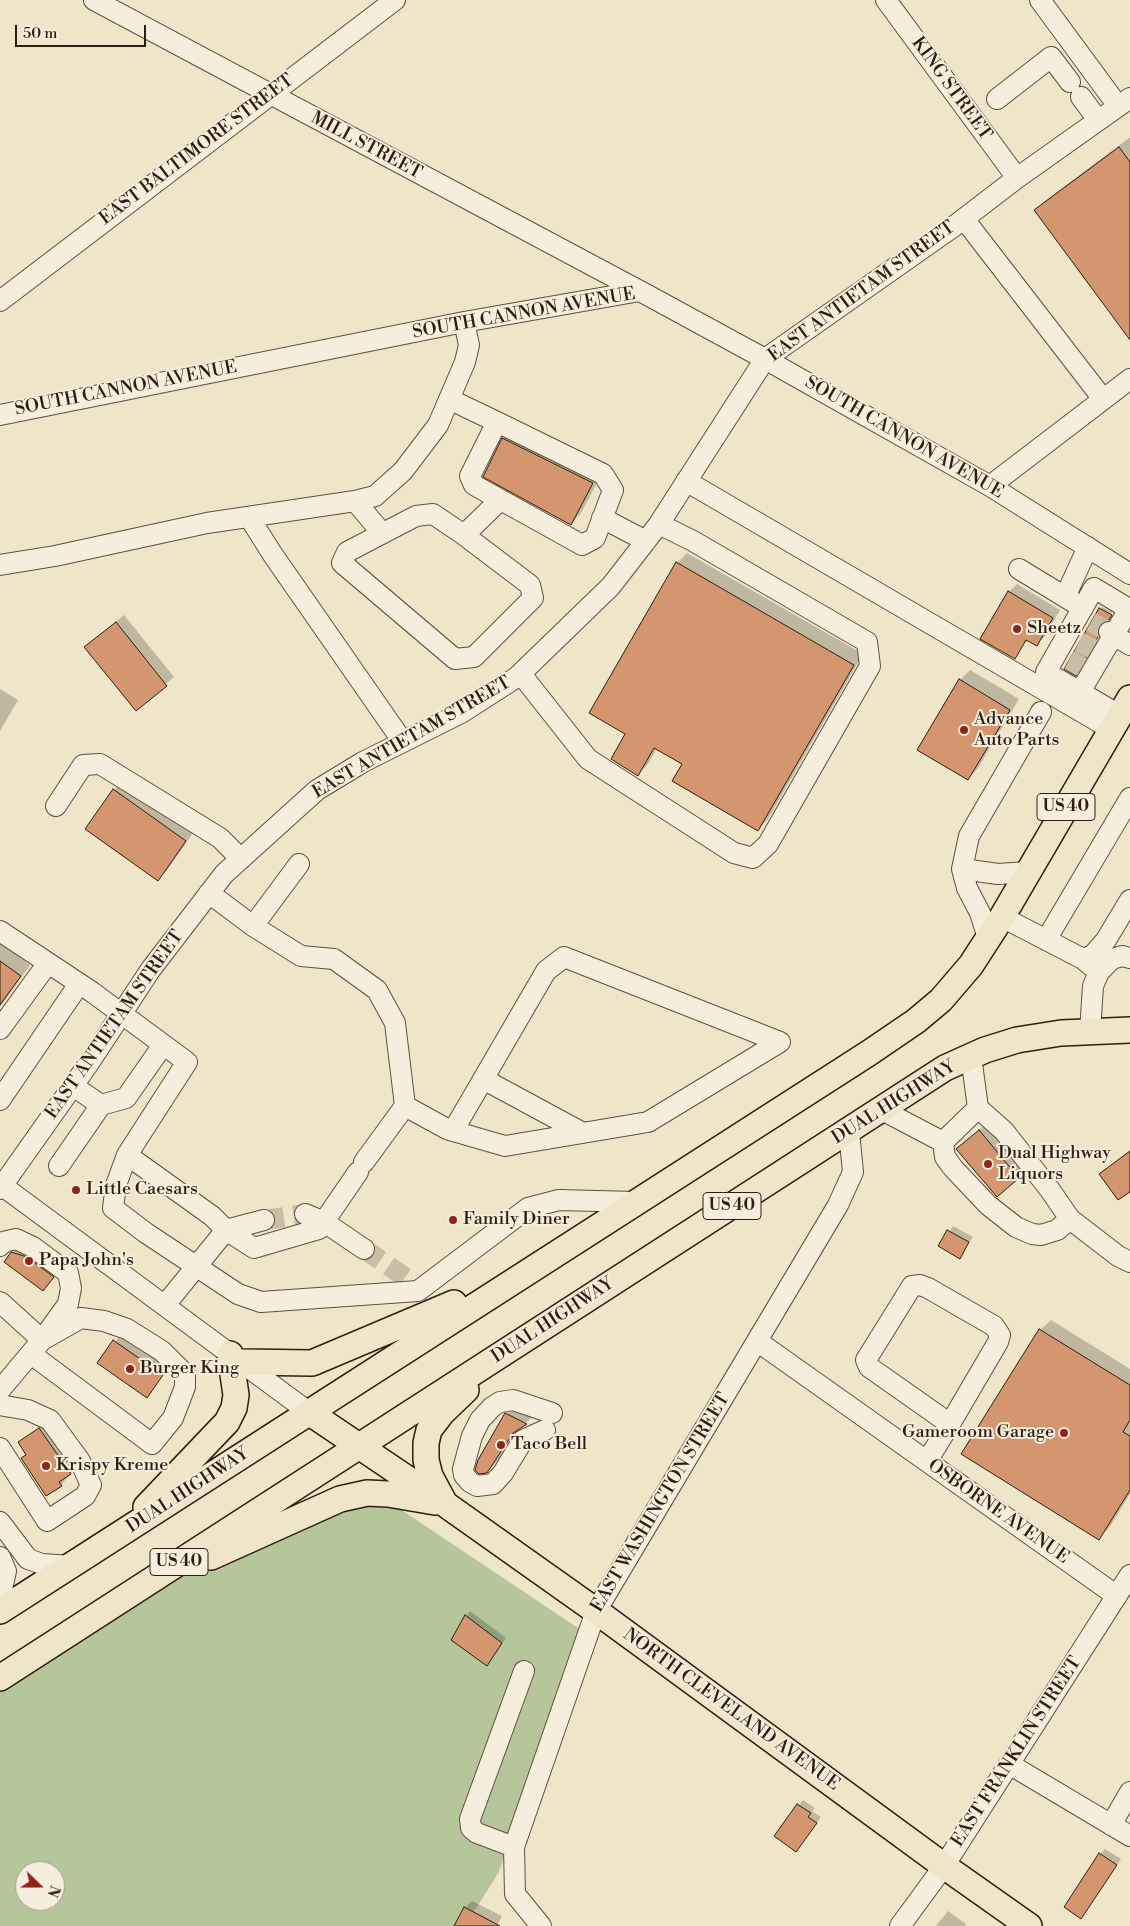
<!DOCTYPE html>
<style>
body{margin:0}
#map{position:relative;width:1130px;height:1926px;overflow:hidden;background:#efe5c9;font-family:"Libre Bodoni",serif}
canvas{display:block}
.north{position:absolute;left:15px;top:1861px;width:50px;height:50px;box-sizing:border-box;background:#f5eedc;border:1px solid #a69a8c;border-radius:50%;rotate:112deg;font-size:14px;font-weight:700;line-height:20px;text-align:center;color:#2f1d13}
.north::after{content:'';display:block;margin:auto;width:18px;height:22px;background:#8f2418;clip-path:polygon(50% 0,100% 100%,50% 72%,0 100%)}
.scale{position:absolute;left:15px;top:25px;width:131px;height:22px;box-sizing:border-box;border:2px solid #2f1d13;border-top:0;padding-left:6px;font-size:15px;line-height:18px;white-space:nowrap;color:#2f1d13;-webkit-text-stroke:4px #f5eedc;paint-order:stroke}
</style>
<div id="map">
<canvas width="1130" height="1926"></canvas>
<div class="north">N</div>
<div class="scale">50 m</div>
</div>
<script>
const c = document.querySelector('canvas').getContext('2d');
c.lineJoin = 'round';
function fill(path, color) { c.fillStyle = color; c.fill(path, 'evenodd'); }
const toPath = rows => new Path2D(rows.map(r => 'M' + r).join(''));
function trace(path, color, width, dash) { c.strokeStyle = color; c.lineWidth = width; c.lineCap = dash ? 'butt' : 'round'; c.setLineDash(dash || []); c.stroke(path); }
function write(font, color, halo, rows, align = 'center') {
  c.font = font + ' "Libre Bodoni",serif'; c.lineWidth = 4; c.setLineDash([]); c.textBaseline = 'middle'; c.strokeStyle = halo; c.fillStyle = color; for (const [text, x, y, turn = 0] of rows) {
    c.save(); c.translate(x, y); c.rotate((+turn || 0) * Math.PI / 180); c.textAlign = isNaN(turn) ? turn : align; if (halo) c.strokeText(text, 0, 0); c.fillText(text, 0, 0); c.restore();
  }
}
fill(toPath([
 [385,1499,581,1630,499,1872,465,1926,0,1926,0,1675,37,1648,291,1514],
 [25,1871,55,1871,55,1901,25,1901]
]), '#b4c69a');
fill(toPath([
 [1129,138,1130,138,1130,338,1036,210,1046,200],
 [514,428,603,472,581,513,571,524,485,476,503,439],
 [687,553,863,654,768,819,758,829,683,763,657,748,648,764,638,774,627,733,677,563],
 [1017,584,1060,610,1044,637,1037,644,1028,639,1014,657,1009,592],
 [1102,607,1113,612,1100,624,1100,634,1078,672],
 [124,615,174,677,136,709,94,640],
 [970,670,1019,699,978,768,968,779,960,680],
 [0,689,18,700,0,731],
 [124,780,195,830,168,869,158,879,114,790],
 [0,943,30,965,0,1007],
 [987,1123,1025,1170,1018,1177,965,1142],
 [1130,1151,1130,1190,1101,1174],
 [953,1226,973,1237,959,1257,940,1246],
 [17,1248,57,1272,48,1285,12,1253],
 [1051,1320,1130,1369,1130,1494,1109,1528,1098,1538,963,1454,1040,1330],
 [122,1333,169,1367,146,1396,99,1363],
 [514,1406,533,1417,517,1429,501,1457,487,1472,506,1414],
 [47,1422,78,1465,61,1485,23,1458,27,1454,20,1443],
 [470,1611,506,1638,487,1664,452,1640],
 [803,1800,815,1808,812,1811,821,1817,801,1845,776,1836],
 [1105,1849,1121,1859,1081,1917,1100,1854],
 [472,1901,502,1916,497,1926,456,1926,465,1908],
 [948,1911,966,1924,965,1926,936,1926]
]), '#0003');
const building = toPath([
 [1119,147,1130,162,1130,340,1034,210,1119,147],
 [502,438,593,483,571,525,483,477,502,438],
 [676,562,854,665,758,831,672,781,682,764,654,748,638,776,611,759,625,734,589,713,676,562],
 [1008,591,1053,618,1037,646,1026,640,1015,659,980,639,1008,591],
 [1099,608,1112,615,1109,620,1099,626,1098,637,1076,676,1064,669,1099,608],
 [116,622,167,686,136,711,84,647,116,622],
 [959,679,1010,710,968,780,917,750,959,679],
 [113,789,186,841,158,881,85,829,113,789],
 [0,961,21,976,0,1005,0,961],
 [979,1130,1019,1178,997,1197,956,1149,979,1130],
 [1130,1151,1130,1192,1118,1200,1099,1174,1130,1151],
 [947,1230,969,1242,960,1259,938,1246,947,1230],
 [11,1252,27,1257,54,1277,43,1291,4,1262,11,1252],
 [1039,1329,1130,1385,1130,1420,1123,1432,1130,1436,1130,1490,1099,1540,961,1454,1039,1329],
 [113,1340,163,1375,147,1398,97,1363,113,1340],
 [505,1413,527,1424,513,1433,487,1473,479,1474,475,1470,478,1460,505,1413],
 [39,1428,71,1474,59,1482,62,1486,46,1496,21,1458,26,1455,18,1442,39,1428],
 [465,1615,502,1643,487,1666,451,1640,465,1615],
 [797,1804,811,1813,808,1817,817,1823,796,1852,774,1836,797,1804],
 [1099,1853,1117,1865,1081,1919,1064,1907,1099,1853],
 [464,1907,500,1926,454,1926,464,1907]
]);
fill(building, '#d3966e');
trace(building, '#2f1d13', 1);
trace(toPath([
 [1091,622,1109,632],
 [1079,642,1097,651],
 [1069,660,1086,669],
 [264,1220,305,1214],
 [364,1249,409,1280]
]), '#c9bda5', 20, [20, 10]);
const minor = toPath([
 [94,0,640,291],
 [886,0,1017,178],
 [1040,0,1118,106],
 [1081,97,1098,120],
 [997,99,1051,57,1070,82],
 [964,219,1103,399],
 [0,301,395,0],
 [449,399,497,422,603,474,613,490,595,538,582,545,474,485,470,476,497,422],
 [0,415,464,322,640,291,765,359,990,486,1130,574],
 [686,481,1111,729],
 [990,486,1130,379],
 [355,501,382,533],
 [249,517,273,555,403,742],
 [602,518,646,541],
 [464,535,433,514,416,516,347,552,342,563,455,659,474,657,533,598,530,585,464,535,500,500],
 [0,565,55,556,207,523,355,501,375,496,403,471,438,425,465,362,469,345,464,322],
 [1019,569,1065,597],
 [1094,588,1129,609,1080,692,1046,672,1094,588],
 [1083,608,1065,597,1088,547],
 [1109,632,1130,645],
 [521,674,588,759,734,853,753,858,768,844,870,666,867,642,693,541,659,524],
 [1080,692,1119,715],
 [56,806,83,765,100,764,220,838,241,859],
 [962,869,969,836,1041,712],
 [209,893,253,926,301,956,334,959,377,990,395,1023,405,1106,447,1129,453,1131,505,1146,648,1122,780,1042,564,957,546,971,453,1131],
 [1002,917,1083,959,1099,972],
 [253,926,299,864],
 [0,931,92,992,187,1062,127,1155,212,1216,226,1230,254,1248,319,1229,358,1172],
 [988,938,980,913,967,888,962,869,998,874,1028,872],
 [1046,940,1130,798],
 [1083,959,1093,955,1106,940,1130,900],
 [0,1029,48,963],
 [1090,1032,1093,986,1099,972,1112,959,1122,956,1130,958],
 [971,1056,978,1108,1004,1131,1050,1190,1070,1219,1118,1256,1130,1262],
 [483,1079,583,1133],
 [73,1086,101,1105],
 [0,1100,79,984],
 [882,1110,943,1142,978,1108],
 [943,1142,945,1157,953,1168,988,1205,1016,1227,1032,1234,1041,1235,1057,1230,1070,1219],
 [127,1155,116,1185,113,1208,146,1233,238,1294,261,1302,418,1291,528,1208,559,1200,635,1202],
 [364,1162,405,1106],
 [59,1166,101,1105,126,1098,163,1045],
 [0,1184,310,1413],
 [0,1189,87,1066,151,969,224,874,317,790,363,762,461,713,517,677,611,586,659,524,765,359,953,227,1017,178,1130,98],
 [305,1214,324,1222,364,1249],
 [0,1246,3,1242,16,1239,33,1247,68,1273,71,1288,68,1304,42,1340,0,1390],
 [0,1302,42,1340],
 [165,1305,226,1230,264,1220],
 [757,1341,1117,1596],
 [31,1354,152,1444,173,1418,185,1387,185,1374,162,1351,127,1329,104,1321,81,1318,42,1340],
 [0,1405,28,1410,50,1420,80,1461,91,1485,85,1496,47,1521,0,1448],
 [545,1430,523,1440,503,1473,493,1484,477,1486,470,1482,464,1475,463,1469,472,1436,480,1420,492,1407,500,1402,513,1400,552,1413],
 [927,1461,950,1424,998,1342,1000,1335,994,1326,928,1288,920,1285,912,1286,866,1360,869,1367,950,1424],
 [0,1522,28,1559,42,1564,72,1566],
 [0,1557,6,1571,0,1599],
 [1009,1764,1130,1836],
 [1111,1825,1130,1792],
 [514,1847,477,1833,471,1828,470,1819,524,1671],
 [541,1926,515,1894,514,1847,596,1611,838,1205,853,1172,849,1132],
 [900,1926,944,1866,1130,1575]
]);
const major = toPath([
 [242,1362,312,1363,454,1303],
 [310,1413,445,1504,596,1611,944,1866,1029,1926],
 [444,1502,430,1476,426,1460,426,1443,429,1430,442,1413,466,1390],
 [146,1507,227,1422,234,1408,236,1395,230,1354],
 [211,1557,340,1499,367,1493,388,1494,435,1502],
 [0,1611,869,1053,916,1021,941,1000,971,965,1002,917,1130,698],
 [0,1678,945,1068,985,1050,1017,1040,1061,1033,1130,1030]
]);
trace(minor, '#5f4f40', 22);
trace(major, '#2f1d13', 28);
trace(minor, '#f5eedc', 20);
trace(major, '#efe5c9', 25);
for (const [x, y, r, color] of [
 [1017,629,5,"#8f2418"],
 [964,730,5,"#8f2418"],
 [988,1164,5,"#8f2418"],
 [76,1190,5,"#8f2418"],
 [453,1220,5,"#8f2418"],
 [29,1261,5,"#8f2418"],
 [130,1369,5,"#8f2418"],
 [1064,1433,5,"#8f2418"],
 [501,1445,5,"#8f2418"],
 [46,1466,5,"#8f2418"]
]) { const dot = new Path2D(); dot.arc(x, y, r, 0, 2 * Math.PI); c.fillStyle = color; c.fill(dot); trace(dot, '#f5eedc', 2); }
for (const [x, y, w] of [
 [1066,807,58],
 [732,1206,58],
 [179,1562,58]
]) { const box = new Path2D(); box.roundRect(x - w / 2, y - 13.5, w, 27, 4); c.fillStyle = '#f5eedc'; c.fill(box); trace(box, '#2f1d13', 1); }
write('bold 16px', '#2f1d13', null, [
 ["US 40",1066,807],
 ["US 40",732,1206],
 ["US 40",179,1562]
]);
write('18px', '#2f1d13', '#f5eedc', [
 ["KING STREET",951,89,54],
 ["MILL STREET",366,146,28],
 ["EAST BALTIMORE STREET",197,150,-37],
 ["EAST ANTIETAM STREET",862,292,-36],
 ["SOUTH CANNON AVENUE",524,314,-10],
 ["SOUTH CANNON AVENUE",126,389,-11],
 ["SOUTH CANNON AVENUE",904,438,30],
 ["EAST ANTIETAM STREET",412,738,-30],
 ["EAST ANTIETAM STREET",115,1025,-55],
 ["DUAL HIGHWAY",894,1103,-32],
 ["DUAL HIGHWAY",553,1321,-33],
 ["DUAL HIGHWAY",188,1491,-33],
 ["EAST WASHINGTON STREET",661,1503,-59],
 ["OSBORNE AVENUE",998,1512,35],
 ["NORTH CLEVELAND AVENUE",731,1710,36],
 ["EAST FRANKLIN STREET",1017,1752,-57]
]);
write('18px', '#2f1d13', '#f5eedc', [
 ["Sheetz",1027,629],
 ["Advance",974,720],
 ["Auto Parts",974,741],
 ["Dual Highway",998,1154],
 ["Liquors",998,1175],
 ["Little Caesars",86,1190],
 ["Family Diner",463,1220],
 ["Papa John's",39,1261],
 ["Burger King",140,1369],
 ["Gameroom Garage",1054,1433,"right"],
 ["Taco Bell",511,1445],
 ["Krispy Kreme",56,1466]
], 'left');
</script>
